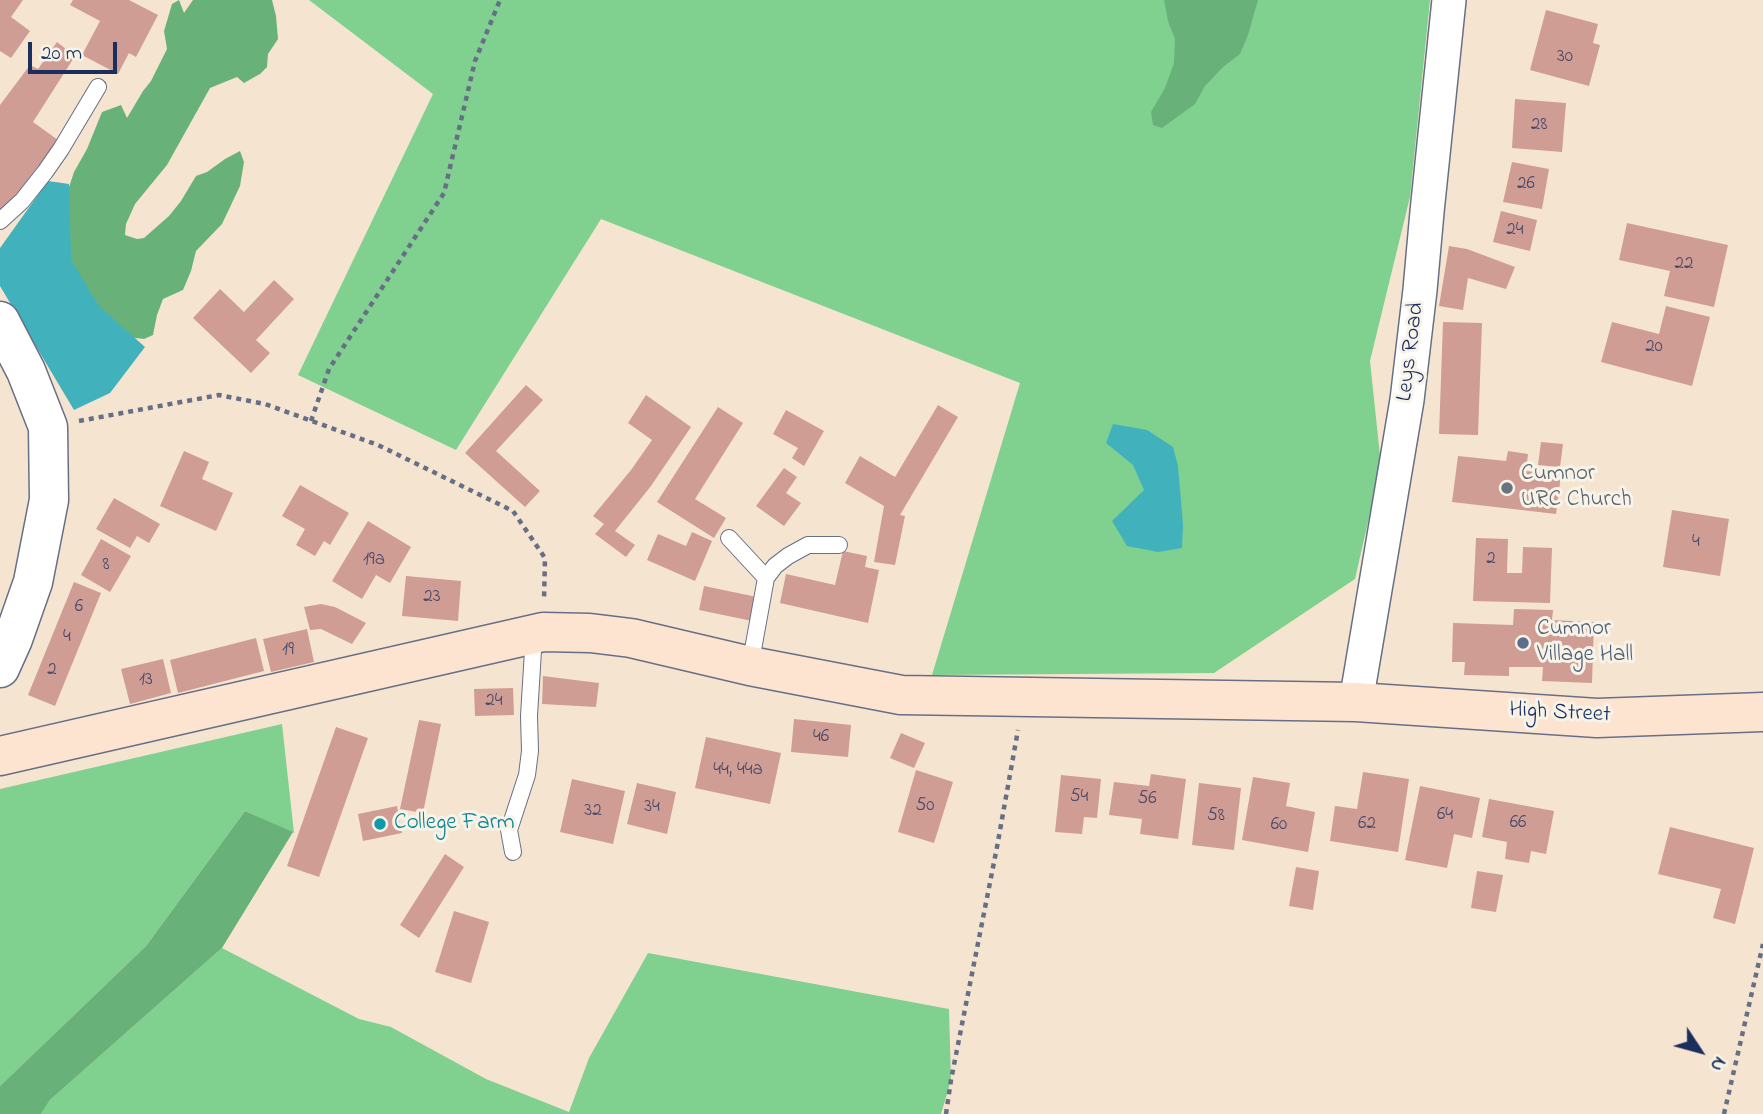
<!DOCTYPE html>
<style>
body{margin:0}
#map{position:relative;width:1763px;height:1114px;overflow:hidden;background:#f5e5d0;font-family:"Indie Flower",sans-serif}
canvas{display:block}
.north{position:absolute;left:1665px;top:1016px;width:70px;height:70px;-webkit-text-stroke:5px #f7f3e8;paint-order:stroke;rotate:126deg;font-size:19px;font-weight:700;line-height:28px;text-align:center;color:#1b2f5e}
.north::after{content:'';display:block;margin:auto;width:24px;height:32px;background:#1b2f5e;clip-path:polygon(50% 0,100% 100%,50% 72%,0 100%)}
.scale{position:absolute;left:28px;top:42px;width:89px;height:32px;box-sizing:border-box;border:4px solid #1b2f5e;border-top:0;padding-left:9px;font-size:21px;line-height:24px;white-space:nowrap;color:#1b2f5e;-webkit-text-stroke:5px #f7f3e8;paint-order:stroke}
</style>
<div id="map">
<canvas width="1763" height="1114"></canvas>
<div class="north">N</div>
<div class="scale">20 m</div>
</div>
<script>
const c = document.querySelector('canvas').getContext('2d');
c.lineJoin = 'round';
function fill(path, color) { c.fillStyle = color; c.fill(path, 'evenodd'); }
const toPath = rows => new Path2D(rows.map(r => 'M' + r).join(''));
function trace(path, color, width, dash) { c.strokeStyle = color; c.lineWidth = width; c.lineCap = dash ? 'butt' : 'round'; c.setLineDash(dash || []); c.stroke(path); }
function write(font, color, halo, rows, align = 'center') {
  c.font = font + ' "Indie Flower",sans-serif'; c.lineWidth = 6; c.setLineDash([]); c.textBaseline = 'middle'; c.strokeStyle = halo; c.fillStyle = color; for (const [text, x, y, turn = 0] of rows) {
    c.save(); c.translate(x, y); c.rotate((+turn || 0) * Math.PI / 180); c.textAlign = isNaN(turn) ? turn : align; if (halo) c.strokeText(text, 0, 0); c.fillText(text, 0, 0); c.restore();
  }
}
fill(toPath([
 [309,0,1430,0,1410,197,1370,361,1381,465,1355,579,1214,673,932,675,1020,383,601,219,456,450,298,375,433,94],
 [282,724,294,833,245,811,146,946,0,1086,0,789],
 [222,948,359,1019,391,1027,486,1079,569,1112,589,1058,648,953,949,1009,951,1080,941,1114,41,1114,50,1100]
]), '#80d090');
fill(toPath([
 [179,0,184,13,193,0,272,0,276,16,278,39,268,54,267,67,260,74,244,83,237,77,210,88,167,165,135,204,126,224,125,235,137,239,144,238,169,216,181,201,196,176,207,172,225,159,240,151,244,162,240,186,222,224,196,251,191,271,183,290,163,299,157,315,153,335,144,339,109,335,52,239,74,172,87,149,102,112,121,105,127,118,143,91,151,81,167,49,164,31,172,4],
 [1164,0,1258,0,1248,35,1240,54,1223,67,1205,86,1195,104,1162,128,1153,125,1151,112,1165,88,1174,63,1175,39,1168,21],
 [245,811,293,832,222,948,50,1100,41,1114,0,1114,0,1086,146,946]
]), '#68b27a');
fill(toPath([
 [48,181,69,184,71,260,99,306,145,347,110,393,74,410,0,286,0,248],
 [1113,424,1147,430,1173,447,1178,466,1183,525,1182,548,1158,552,1127,546,1112,521,1144,490,1133,465,1106,443]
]), '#41b1bc');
fill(toPath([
 [0,0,23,0,11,17,30,31,11,58,0,51],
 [73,0,129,0,158,15,136,57,129,53,118,74,82,55,100,21,70,5],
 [1546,10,1598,24,1593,43,1600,45,1589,86,1530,70],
 [57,42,75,56,33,122,58,140,18,193,0,211,0,105,30,65,38,69],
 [1515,99,1566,103,1562,152,1512,148],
 [1512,162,1549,169,1542,209,1503,202],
 [1501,211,1537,220,1530,251,1493,242],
 [1627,223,1728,245,1714,307,1664,296,1670,271,1619,260],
 [1449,246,1467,249,1515,267,1506,289,1468,278,1463,310,1439,306],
 [274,280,294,299,256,340,270,353,251,373,193,318,220,289,244,312],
 [1666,306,1710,317,1692,386,1601,362,1612,322,1659,334],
 [1443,322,1482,323,1478,435,1439,434],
 [526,385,543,400,496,451,540,491,525,507,465,453],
 [646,395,691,427,651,486,615,531,635,545,626,557,595,534,604,524,593,516,631,470,652,440,628,423],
 [938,405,958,417,900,515,905,516,895,565,874,562,884,506,845,483,860,456,895,477],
 [718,407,743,423,695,499,726,518,714,538,657,502],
 [786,410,824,431,804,466,792,458,798,448,773,434],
 [1541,442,1563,444,1560,467,1538,465],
 [184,451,209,462,202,479,233,493,216,531,160,506],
 [1508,451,1528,454,1526,471,1561,475,1556,514,1452,502,1458,456,1506,461],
 [784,468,797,477,786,493,801,503,784,526,756,506],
 [300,485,349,513,330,545,324,541,315,556,296,545,305,529,282,516],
 [114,498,160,524,149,543,137,536,130,548,96,529],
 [1672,510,1729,519,1720,576,1663,567],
 [368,521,411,547,390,583,376,575,362,599,332,581],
 [692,532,712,541,695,581,647,560,658,534,686,546],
 [1476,538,1508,539,1507,573,1522,573,1523,547,1552,548,1550,603,1473,601],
 [101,539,131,556,110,592,81,575],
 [843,551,867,556,865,567,879,570,868,623,780,603,786,574,835,585],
 [406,576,461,581,458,621,402,616],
 [74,582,101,593,55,706,28,695],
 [704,586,757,597,752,621,699,610],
 [321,604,335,607,366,623,352,644,321,629,310,630,304,607],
 [1514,609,1553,610,1552,620,1594,622,1592,683,1542,681,1543,667,1509,667,1509,676,1464,675,1465,662,1452,662,1453,623,1513,625],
 [307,629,314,662,271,672,263,639],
 [256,638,264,671,178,693,170,660],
 [163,659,171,693,130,704,121,669],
 [543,676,599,683,596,707,542,704],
 [513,688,514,715,475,716,474,689],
 [794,719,851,725,848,757,791,752],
 [419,720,441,724,423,813,400,809],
 [336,727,368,738,319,877,287,866],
 [901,733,925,743,914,768,890,758],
 [706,737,781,753,770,804,695,788],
 [916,770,953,782,934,843,898,832],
 [1363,772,1409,779,1398,852,1330,841,1335,806,1357,809],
 [1151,774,1186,779,1178,839,1140,834,1142,819,1109,815,1114,782,1149,786],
 [1061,775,1101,779,1097,818,1084,817,1082,834,1055,832],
 [1253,777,1290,783,1286,806,1315,812,1308,852,1242,840],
 [572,779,625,791,613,844,560,832],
 [637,783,676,792,667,834,627,824],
 [1199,783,1241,788,1234,850,1192,845],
 [1420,786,1480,798,1472,838,1454,834,1447,868,1405,860],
 [1489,799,1554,811,1546,854,1531,851,1529,863,1505,859,1507,842,1482,837],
 [397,806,402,833,363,841,358,814],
 [1670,827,1754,848,1735,924,1713,918,1721,889,1658,874],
 [445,854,464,867,419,938,400,925],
 [1296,867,1319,871,1313,910,1289,906],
 [1477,871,1503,875,1496,912,1471,908],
 [454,911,489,922,471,983,435,972]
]), '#d09d94');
const service = toPath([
 [0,221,22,201,45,172,61,149,98,87],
 [729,538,766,578],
 [750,666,766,578,775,566,788,556,808,545,839,545],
 [513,852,509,830,527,775,530,751,529,716,534,634]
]);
const minor = toPath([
 [1356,702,1407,400,1420,290,1427,212,1449,0]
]);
const tertiary = toPath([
 [0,321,26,371,48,427,49,500,33,582,13,639,0,668]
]);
const secondary = toPath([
 [0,756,543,632,590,633,631,638,750,666,901,695,1356,702,1597,718,1763,712]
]);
trace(service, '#676f86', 18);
trace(minor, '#676f86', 36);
trace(tertiary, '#676f86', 41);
trace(secondary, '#676f86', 41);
trace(toPath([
 [79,421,219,395,265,404,378,445,513,511,545,558,544,600],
 [311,421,329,369,444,193,475,61,500,0],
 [946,1114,951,1080,997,847,1018,730],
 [1724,1114,1763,944]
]), '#676f86', 4.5, [5, 5]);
trace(service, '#fff', 16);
trace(minor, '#fff', 33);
trace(tertiary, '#fff', 38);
trace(secondary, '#fde4d1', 38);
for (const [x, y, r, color] of [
 [1507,488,7,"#6b7280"],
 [1523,643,7,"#5c6f8a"],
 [380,824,7,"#0f9aa8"]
]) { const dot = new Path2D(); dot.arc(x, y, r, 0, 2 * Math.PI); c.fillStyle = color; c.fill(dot); trace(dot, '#f7f3e8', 2.5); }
write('19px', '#484a6c', null, [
 ["30",1565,58],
 ["28",1539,126],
 ["26",1526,185],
 ["24",1515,231],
 ["22",1684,265],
 ["20",1654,348],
 ["4",1696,543],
 ["2",1491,560],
 ["19a",374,561],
 ["8",106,566],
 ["23",432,598],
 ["6",79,608],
 ["4",67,638],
 ["19",288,651],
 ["2",52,671],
 ["13",146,681],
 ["24",494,702],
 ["46",821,738],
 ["44, 44a",738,771],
 ["54",1079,798],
 ["56",1147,800],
 ["50",925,807],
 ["34",652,808],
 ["32",593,812],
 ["64",1445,816],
 ["58",1216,817],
 ["66",1518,824],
 ["62",1367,825],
 ["60",1279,826]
]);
write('23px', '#1b2f5e', '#f7f3e8', [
 ["Leys Road",1412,352,-83],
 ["High Street",1560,714,3]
]);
write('23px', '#5b616d', '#f7f3e8', [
 ["Cumnor",1521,475],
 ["URC Church",1521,501]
], 'left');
write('23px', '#4e5e75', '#f7f3e8', [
 ["Cumnor",1537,630],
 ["Village Hall",1537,656]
], 'left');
write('23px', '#0d838f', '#f7f3e8', [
 ["College Farm",394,824]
], 'left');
</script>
